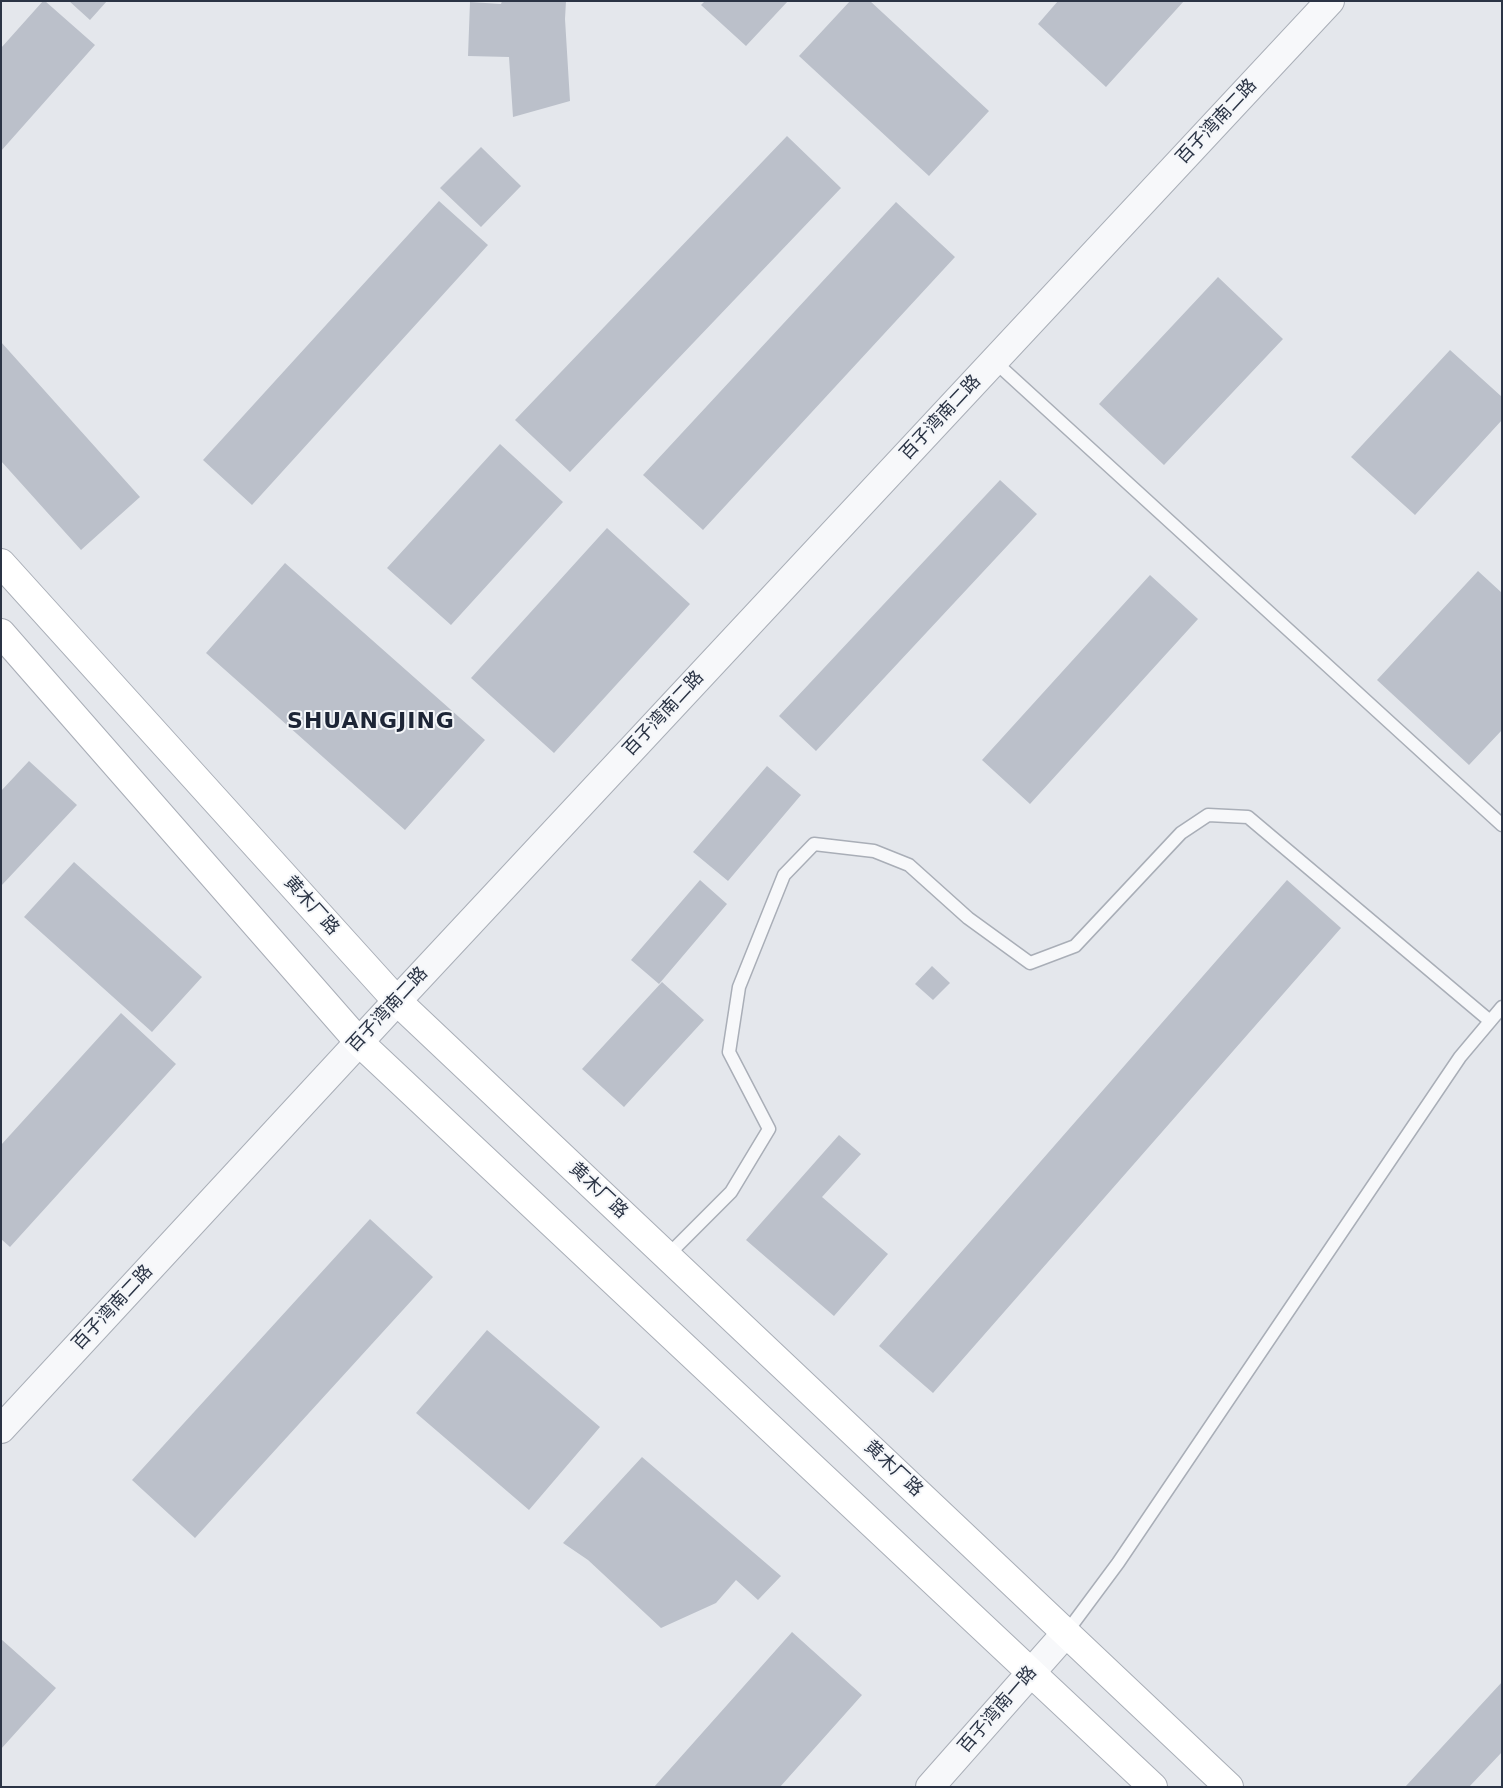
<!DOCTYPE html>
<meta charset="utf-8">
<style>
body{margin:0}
#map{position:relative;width:1503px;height:1788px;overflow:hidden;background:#e4e7ec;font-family:"DejaVu Sans",sans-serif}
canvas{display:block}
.frame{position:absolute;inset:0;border:2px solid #2b3445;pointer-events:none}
</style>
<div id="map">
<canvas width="1503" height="1788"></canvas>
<div class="frame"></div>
</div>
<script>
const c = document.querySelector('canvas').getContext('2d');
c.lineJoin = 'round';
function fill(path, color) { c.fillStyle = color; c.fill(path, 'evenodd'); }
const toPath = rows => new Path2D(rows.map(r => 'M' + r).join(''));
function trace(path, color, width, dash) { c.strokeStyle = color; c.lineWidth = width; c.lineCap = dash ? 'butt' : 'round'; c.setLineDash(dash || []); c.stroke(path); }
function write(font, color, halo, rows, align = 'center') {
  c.font = font + ' "DejaVu Sans","Noto Sans SC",sans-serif'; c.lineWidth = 4; c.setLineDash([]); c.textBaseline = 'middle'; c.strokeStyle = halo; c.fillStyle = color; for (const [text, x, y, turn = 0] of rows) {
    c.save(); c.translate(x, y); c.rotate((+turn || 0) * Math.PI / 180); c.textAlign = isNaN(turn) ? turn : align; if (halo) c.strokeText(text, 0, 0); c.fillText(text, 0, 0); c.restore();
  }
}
fill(toPath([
 [43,1,45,1,95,45,1,151,1,48],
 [69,1,107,1,90,20],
 [502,1,566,1,565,19,570,101,513,117,509,57,468,56,470,2,501,4],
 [705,1,788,1,746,46,701,5],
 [850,1,870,1,989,111,929,176,799,56],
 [1058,1,1184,1,1106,87,1038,24],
 [787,136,841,188,570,472,515,420],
 [481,147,521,186,481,227,440,188],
 [439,201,488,245,252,505,203,460],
 [896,202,955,257,703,530,643,475],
 [1218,277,1283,339,1164,465,1099,404],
 [1,342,140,497,81,550,1,461],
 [1450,350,1502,397,1502,420,1415,515,1351,457],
 [500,444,563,502,451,625,387,568],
 [1000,480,1037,514,816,751,779,716],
 [607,528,690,604,554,753,471,678],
 [285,563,485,740,405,830,206,653],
 [1478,571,1502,593,1502,730,1469,765,1377,680],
 [1150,575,1198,619,1030,804,982,760],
 [29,761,77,805,1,886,1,791],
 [767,766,801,795,728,881,693,852],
 [74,862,202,977,152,1032,24,917],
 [700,880,727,904,659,984,631,960],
 [1287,880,1341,928,933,1393,879,1346],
 [932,966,950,983,933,1000,915,984],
 [662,982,704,1020,624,1107,582,1069],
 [121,1013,176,1064,10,1247,1,1239,1,1145],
 [839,1135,861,1154,822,1197,888,1254,834,1316,746,1240],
 [370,1219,433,1277,195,1538,132,1480],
 [487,1330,600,1427,529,1510,416,1413],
 [642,1457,781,1576,758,1600,736,1580,716,1603,661,1628,588,1560,563,1543],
 [792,1632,862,1695,780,1787,654,1787],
 [1,1639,56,1688,1,1749],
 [1502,1682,1502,1752,1469,1787,1405,1787]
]), '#bbc0ca');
const service = toPath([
 [994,361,1502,825],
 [667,1256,731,1192,769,1129,729,1052,739,987,784,875,814,844,874,851,909,865,968,918,1030,963,1075,946,1181,833,1208,815,1248,817,1490,1021],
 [1066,1633,1118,1563,1460,1057,1502,1007]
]);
const tertiary = toPath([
 [1,1429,397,1001,1330,1],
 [930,1787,1066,1633]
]);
const secondary = toPath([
 [1,563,397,1001,1229,1787],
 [1,633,359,1042,1153,1787]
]);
trace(service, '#a9aeb7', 15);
trace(tertiary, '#a9aeb7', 30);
trace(secondary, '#a9aeb7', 30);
trace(service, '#f7f8fa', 12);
trace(tertiary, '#f7f8fa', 28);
trace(secondary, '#fff', 28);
write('18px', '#2b3445', '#f4f6f9', [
 ["百子湾南二路",1217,122,-47],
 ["百子湾南二路",941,418,-47],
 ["百子湾南二路",664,714,-47],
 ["黄木厂路",311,906,48],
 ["百子湾南二路",388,1010,-47],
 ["黄木厂路",598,1191,43],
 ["百子湾南二路",113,1308,-47],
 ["黄木厂路",893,1469,43],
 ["百子湾南一路",998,1710,-49]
]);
c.letterSpacing = '1px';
write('bold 22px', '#1d2536', '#f4f6f9', [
 ["SHUANGJING",371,722]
]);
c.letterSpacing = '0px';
</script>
